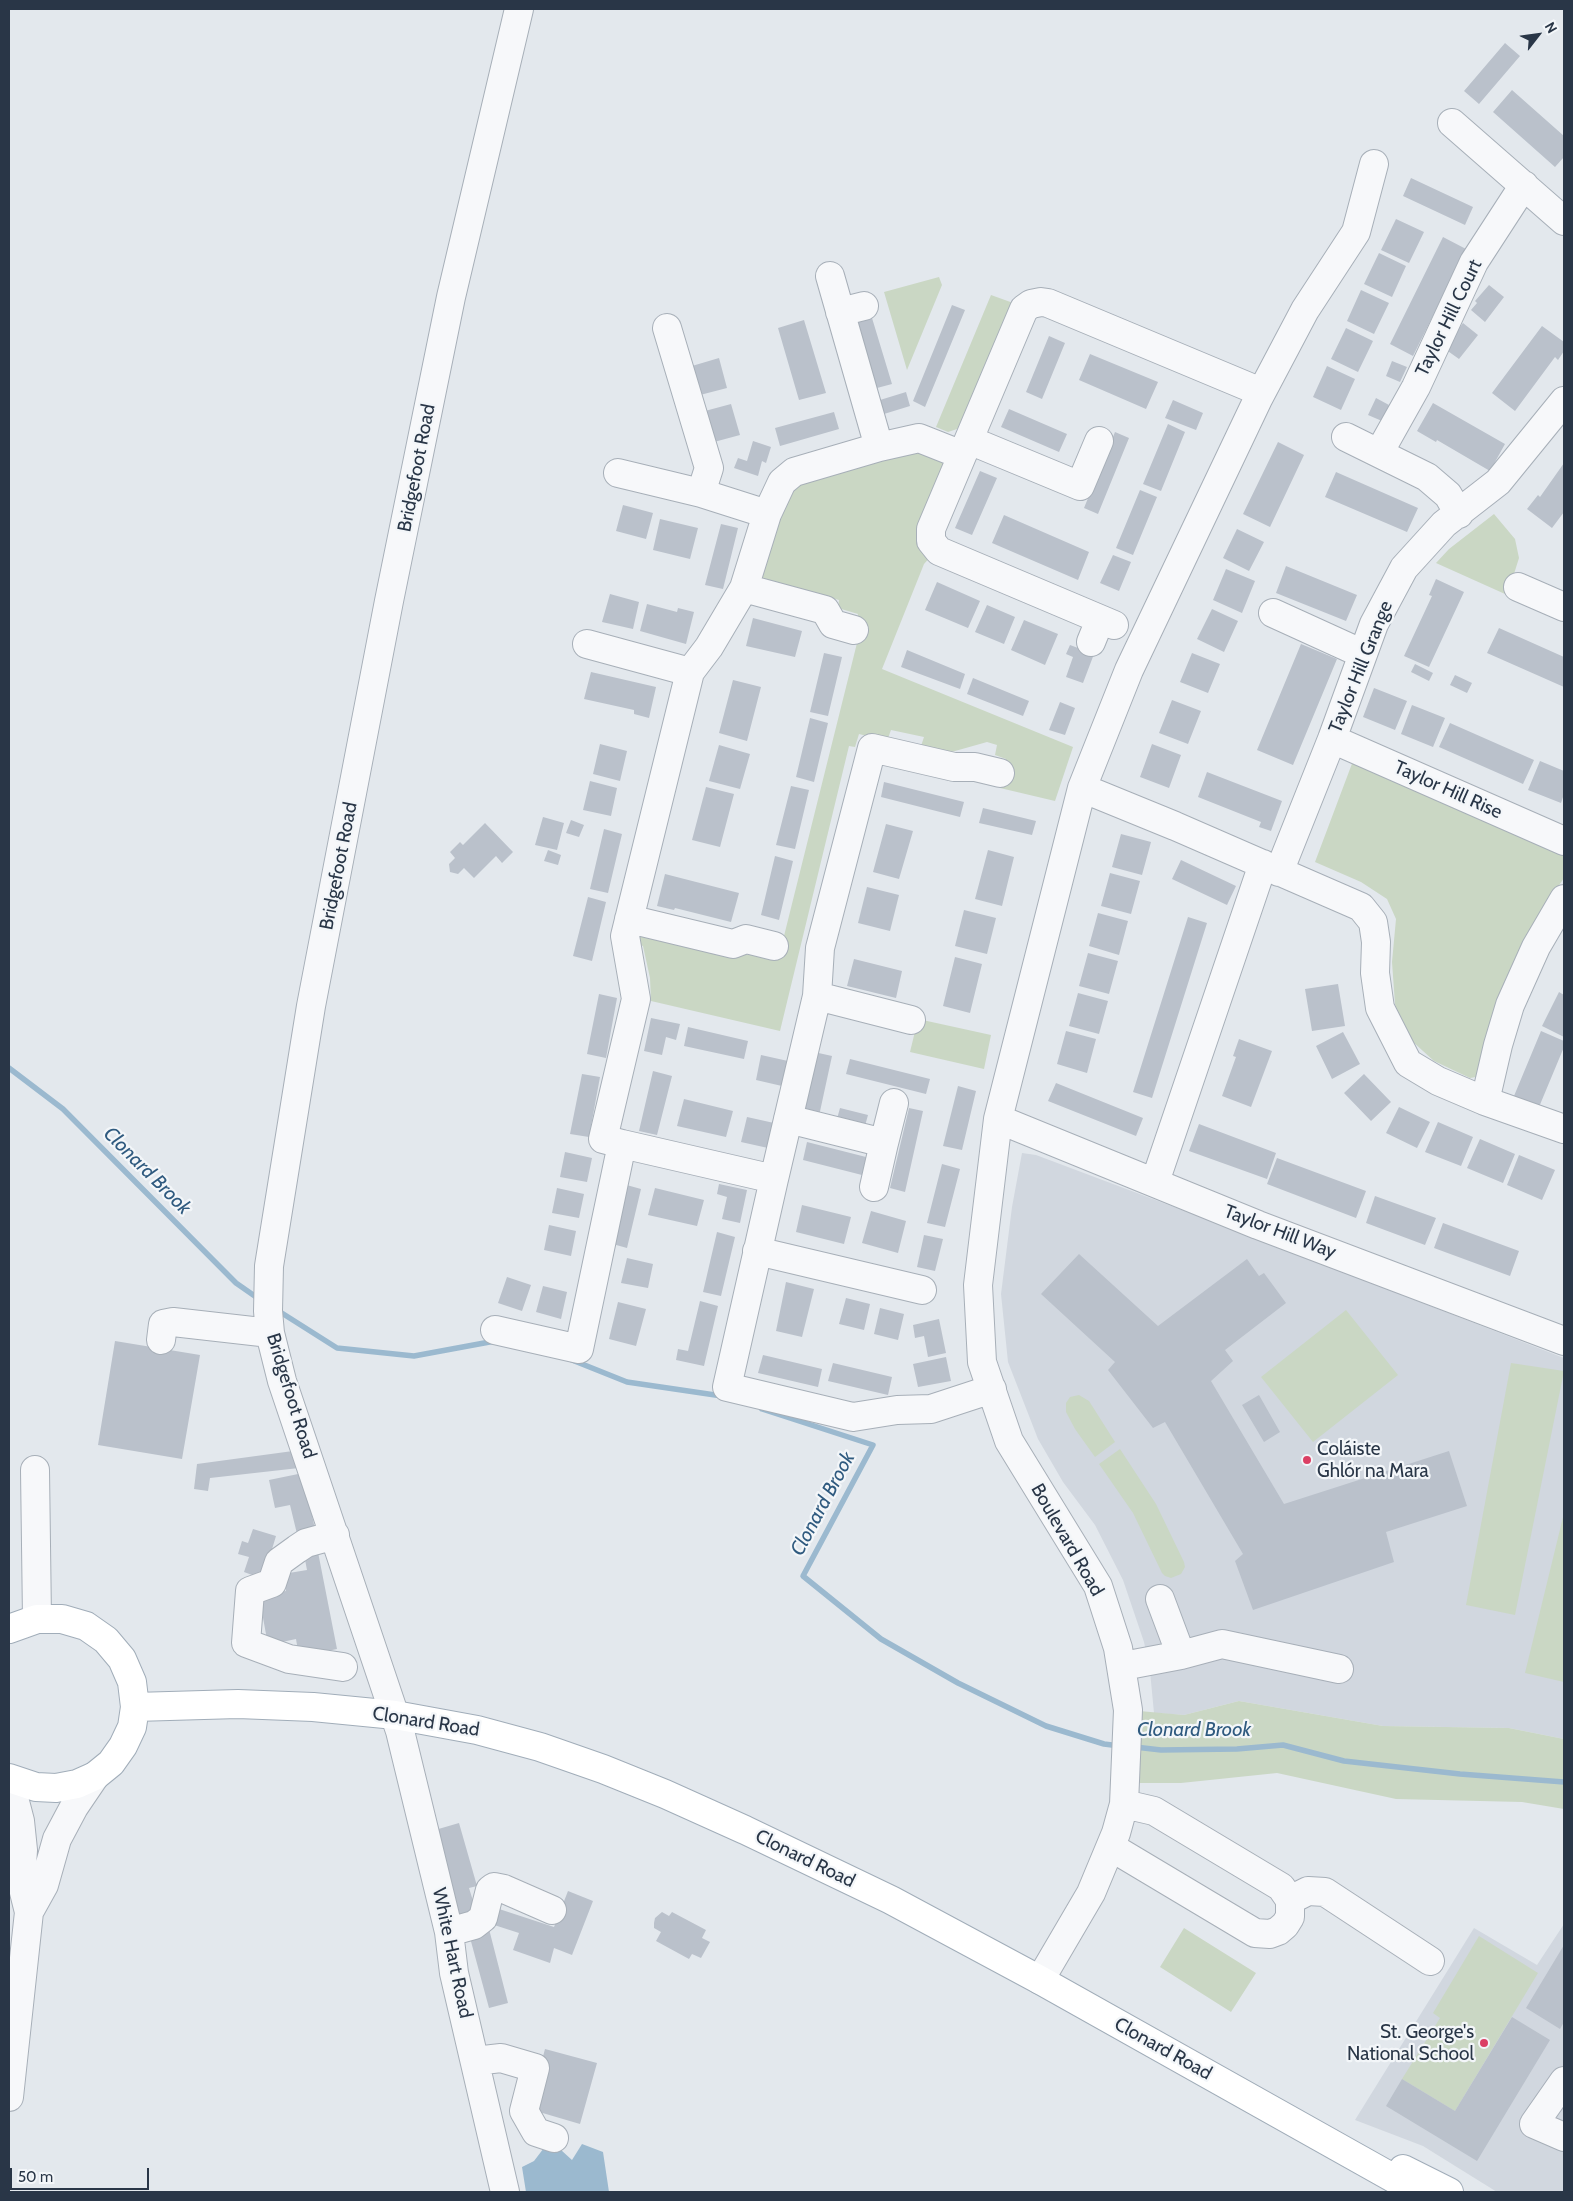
<!DOCTYPE html>
<meta charset="utf-8">
<style>
body{margin:0}
#map{position:relative;width:1573px;height:2201px;overflow:hidden;background:#e3e8ed;font-family:Cabin,sans-serif}
canvas{display:block}
.frame{position:absolute;inset:0;border:10px solid #293647;pointer-events:none}
.north{position:absolute;left:1513px;top:10px;width:50px;height:50px;-webkit-text-stroke:4px #f3f6f9;paint-order:stroke;rotate:60deg;font-size:14px;font-weight:700;line-height:20px;text-align:center;color:#293647}
.north::after{content:'';display:block;margin:auto;width:18px;height:22px;background:#293647;clip-path:polygon(50% 0,100% 100%,50% 72%,0 100%)}
.scale{position:absolute;left:10px;top:2168px;width:139px;height:22px;box-sizing:border-box;border:2px solid #293647;border-top:0;padding-left:6px;font-size:15px;line-height:18px;white-space:nowrap;color:#293647;-webkit-text-stroke:4px #f3f6f9;paint-order:stroke}
</style>
<div id="map">
<canvas width="1573" height="2201"></canvas>
<div class="frame"></div>
<div class="north">N</div>
<div class="scale">50 m</div>
</div>
<script>
const c = document.querySelector('canvas').getContext('2d');
c.lineJoin = 'round';
function fill(path, color) { c.fillStyle = color; c.fill(path, 'evenodd'); }
const toPath = rows => new Path2D(rows.map(r => 'M' + r).join(''));
function trace(path, color, width, dash) { c.strokeStyle = color; c.lineWidth = width; c.lineCap = dash ? 'butt' : 'round'; c.setLineDash(dash || []); c.stroke(path); }
function write(font, color, halo, rows, align = 'center') {
  c.font = font + ' Cabin,sans-serif'; c.lineWidth = 4.5; c.setLineDash([]); c.textBaseline = 'middle'; c.strokeStyle = halo; c.fillStyle = color; for (const [text, x, y, turn = 0] of rows) {
    c.save(); c.translate(x, y); c.rotate((+turn || 0) * Math.PI / 180); c.textAlign = isNaN(turn) ? turn : align; if (halo) c.strokeText(text, 0, 0); c.fillText(text, 0, 0); c.restore();
  }
}
fill(toPath([
 [1022,1153,1036,1155,1230,1228,1564,1358,1564,1739,1509,1728,1383,1726,1239,1701,1184,1715,1154,1713,1150,1671,1144,1642,1123,1580,1095,1525,1063,1482,1038,1439,1008,1362,1001,1294,1012,1207],
 [1564,1924,1564,2192,1497,2192,1423,2146,1355,2120,1474,1928,1537,1965]
]), '#d1d7df');
fill(toPath([
 [939,277,942,285,907,370,884,292],
 [991,295,1016,304,965,414,957,429,948,432,936,427],
 [914,444,948,460,933,554,924,564,882,669,1073,747,1055,801,1000,788,1006,759,995,755,997,745,987,742,948,753,920,749,924,737,891,730,887,741,859,734,855,747,849,746,780,1031,651,1001,650,978,643,946,636,943,637,933,647,930,749,955,751,948,781,948,859,635,856,625,858,614,838,608,839,600,759,579,787,487],
 [1494,514,1515,539,1519,558,1513,577,1505,594,1436,563,1449,549],
 [1356,753,1564,849,1564,878,1544,907,1515,960,1502,989,1490,1023,1479,1072,1476,1077,1470,1078,1434,1061,1412,1041,1400,1021,1395,1004,1392,962,1396,919,1387,899,1361,882,1315,862],
 [918,1019,991,1035,984,1069,910,1052],
 [1346,1310,1398,1375,1313,1442,1261,1377],
 [1511,1363,1564,1371,1515,1615,1466,1605],
 [1079,1395,1089,1401,1115,1442,1095,1457,1075,1429,1066,1412,1066,1403,1070,1397],
 [1120,1449,1156,1504,1184,1562,1185,1567,1181,1574,1171,1578,1165,1576,1162,1573,1133,1513,1099,1464],
 [1564,1513,1564,1682,1525,1673],
 [1239,1701,1383,1726,1509,1728,1564,1739,1564,1809,1522,1802,1396,1799,1277,1773,1181,1783,1125,1783,1128,1710,1184,1715],
 [1184,1928,1256,1973,1231,2012,1160,1967],
 [1479,1936,1538,1973,1455,2111,1402,2079,1440,2018,1433,2013]
]), '#cad7c4');
fill(toPath([
 [550,2140,572,2160,582,2144,603,2152,609,2192,526,2192,522,2167,534,2161]
]), '#9bb9cf');
trace(toPath([
 [9,1068,63,1109,236,1283,259,1299],
 [277,1310,337,1348,414,1356,495,1341],
 [572,1360,627,1382,722,1396],
 [762,1409,873,1445,803,1576,881,1639,958,1683,1046,1726,1104,1744,1120,1746],
 [1135,1747,1161,1750,1237,1749,1283,1745,1344,1761,1460,1774,1564,1782]
]), '#9bb9cf', 5.5);
fill(toPath([
 [1505,43,1520,56,1479,104,1464,91],
 [1512,90,1564,136,1564,157,1555,167,1493,112],
 [1411,178,1473,207,1465,225,1403,196],
 [1396,219,1424,232,1409,263,1381,250],
 [1443,237,1466,249,1413,356,1390,344],
 [1379,253,1406,266,1392,297,1364,284],
 [1489,285,1504,297,1485,322,1471,310,1477,303,1475,301],
 [1361,290,1389,303,1374,334,1347,321],
 [952,305,965,310,925,407,913,401],
 [872,318,892,384,877,388,857,322],
 [804,320,826,393,799,400,778,328],
 [1463,323,1478,335,1459,359,1445,349,1455,330,1457,331],
 [1542,326,1564,342,1564,351,1558,360,1555,357,1515,411,1492,393],
 [1346,328,1373,341,1358,372,1331,359],
 [1049,336,1065,343,1042,399,1026,392],
 [1090,354,1158,382,1146,409,1079,380],
 [719,358,727,388,700,395,692,366],
 [1392,361,1407,367,1400,382,1386,376],
 [1327,366,1355,379,1341,410,1313,397],
 [906,392,910,406,884,414,880,400],
 [1376,398,1389,405,1382,421,1368,415],
 [1173,400,1203,413,1196,430,1165,418],
 [1433,403,1505,444,1490,471,1437,440,1436,442,1417,431],
 [731,404,740,435,714,442,705,411],
 [1009,409,1067,434,1059,452,1001,427],
 [834,412,839,429,780,446,775,428],
 [1168,424,1185,432,1161,491,1143,484],
 [1115,432,1129,438,1098,514,1084,508],
 [753,441,771,447,766,463,762,461,758,476,734,468,738,458,747,461],
 [1278,442,1304,455,1270,527,1243,514],
 [1564,463,1564,512,1552,528,1527,509,1538,495,1540,497],
 [980,471,997,478,972,535,955,528],
 [1336,472,1418,508,1407,532,1325,497],
 [1140,490,1157,497,1133,555,1116,548],
 [623,505,653,513,646,539,616,531],
 [1004,515,1089,552,1078,580,992,543],
 [660,519,698,528,690,559,653,550],
 [721,524,738,528,723,589,705,585],
 [1237,529,1264,542,1249,571,1223,558],
 [1113,555,1131,562,1119,591,1100,583],
 [1286,566,1357,595,1346,621,1276,593],
 [1226,569,1255,581,1242,613,1213,600],
 [1436,579,1464,592,1429,667,1404,656,1432,596,1429,595],
 [937,582,980,601,968,628,925,610],
 [610,594,639,602,633,629,602,622],
 [647,604,677,612,678,608,694,612,686,644,640,631],
 [987,605,1015,617,1004,644,975,632],
 [1212,609,1238,621,1224,652,1197,639],
 [753,618,802,631,795,657,746,646],
 [1024,620,1058,634,1045,665,1011,650],
 [1499,628,1564,657,1564,687,1487,653],
 [1301,644,1337,659,1293,765,1257,750],
 [1070,645,1094,654,1083,683,1066,677,1073,657,1066,654],
 [907,650,965,674,960,689,901,667],
 [824,653,842,657,828,716,810,712],
 [1192,653,1220,664,1208,693,1180,682],
 [1415,664,1433,673,1429,681,1411,672],
 [591,672,656,687,649,718,634,714,634,710,584,699],
 [1455,675,1472,683,1467,693,1450,685],
 [973,678,1029,701,1023,716,967,694],
 [733,680,761,687,747,741,719,733],
 [1374,688,1407,701,1395,730,1363,717],
 [1172,700,1201,711,1188,744,1159,733],
 [1060,702,1075,708,1065,735,1049,730],
 [1412,705,1445,718,1433,747,1401,734],
 [810,718,828,723,814,782,796,777],
 [1450,723,1534,760,1523,784,1439,747],
 [600,744,627,751,620,781,593,774],
 [1152,744,1181,755,1169,788,1140,777],
 [719,745,750,754,740,789,709,781],
 [1540,761,1564,771,1564,794,1561,803,1528,790],
 [1207,772,1282,801,1271,831,1259,827,1261,822,1198,797],
 [590,781,617,788,611,816,583,810],
 [884,782,964,802,960,817,881,797],
 [791,786,809,790,795,849,776,845],
 [706,787,734,794,720,847,692,840],
 [983,808,1036,821,1032,835,979,823],
 [543,817,564,823,557,850,535,845],
 [571,820,584,825,579,837,566,833],
 [485,823,513,852,502,863,496,856,474,878,464,868,458,874,450,872,449,864,455,858,450,852,460,842,463,845],
 [886,824,913,831,899,879,873,872],
 [604,829,622,834,608,893,590,889],
 [1121,834,1151,842,1142,875,1112,867],
 [548,850,561,855,558,865,544,861],
 [988,850,1014,857,1002,906,975,899],
 [775,856,793,861,779,920,761,915],
 [1181,860,1236,886,1227,905,1172,879],
 [1110,873,1140,881,1131,914,1101,906],
 [665,874,739,893,731,922,675,908,674,910,657,906],
 [867,887,899,895,890,931,858,923],
 [588,897,606,902,592,961,573,956],
 [964,910,996,918,987,954,955,946],
 [1098,913,1128,921,1119,955,1089,946],
 [1188,917,1207,923,1152,1098,1133,1092],
 [1088,953,1118,961,1109,994,1079,986],
 [955,957,982,964,970,1013,943,1006],
 [854,959,902,971,896,998,847,986],
 [1338,984,1345,1026,1312,1031,1305,989],
 [1559,992,1564,995,1564,1037,1542,1026],
 [1078,993,1108,1001,1099,1034,1069,1026],
 [599,994,617,998,606,1058,587,1054],
 [651,1018,680,1024,676,1040,666,1037,662,1055,644,1051],
 [688,1027,748,1041,744,1059,684,1046],
 [1066,1031,1096,1039,1087,1073,1057,1064],
 [1541,1031,1564,1041,1564,1047,1539,1107,1514,1096],
 [1343,1032,1360,1064,1332,1079,1316,1046],
 [1239,1039,1272,1051,1251,1107,1222,1096,1236,1057,1233,1056],
 [814,1052,832,1056,819,1116,800,1111],
 [761,1055,788,1061,782,1086,756,1080],
 [850,1059,930,1079,926,1094,846,1074],
 [653,1071,672,1076,657,1135,639,1131],
 [582,1074,600,1077,589,1137,570,1134],
 [1364,1074,1391,1102,1371,1121,1344,1093],
 [1056,1083,1143,1118,1136,1136,1048,1101],
 [958,1086,976,1091,962,1150,943,1146],
 [684,1099,733,1111,726,1137,677,1126],
 [1399,1107,1430,1122,1417,1148,1386,1133],
 [840,1108,868,1115,863,1133,835,1126],
 [909,1108,923,1111,905,1192,890,1188],
 [747,1117,774,1123,768,1148,741,1142],
 [1438,1122,1473,1137,1461,1166,1425,1152],
 [1199,1124,1276,1153,1267,1179,1189,1151],
 [1480,1139,1515,1154,1503,1183,1467,1168],
 [807,1142,866,1157,862,1175,803,1160],
 [565,1152,592,1158,587,1182,560,1177],
 [1519,1155,1555,1170,1542,1200,1507,1185],
 [1277,1158,1366,1191,1356,1218,1267,1184],
 [942,1164,960,1169,945,1227,927,1223],
 [623,1184,641,1189,627,1248,609,1243],
 [719,1184,747,1190,740,1223,722,1219,727,1197,717,1194],
 [557,1188,584,1194,579,1218,552,1213],
 [655,1188,704,1200,697,1226,648,1215],
 [1375,1196,1436,1218,1425,1245,1366,1223],
 [802,1205,851,1217,844,1244,796,1232],
 [871,1211,906,1221,898,1253,862,1243],
 [1443,1223,1519,1251,1510,1276,1434,1248],
 [549,1225,576,1231,571,1256,544,1250],
 [717,1232,735,1237,721,1296,703,1292],
 [924,1235,943,1239,935,1271,917,1267],
 [1079,1254,1158,1326,1247,1259,1259,1276,1264,1273,1286,1303,1225,1350,1233,1361,1211,1381,1284,1504,1449,1451,1467,1506,1386,1532,1394,1562,1253,1610,1235,1561,1243,1554,1165,1422,1153,1428,1108,1370,1115,1362,1041,1294],
 [627,1258,653,1264,648,1288,621,1283],
 [507,1277,531,1285,522,1311,498,1303],
 [786,1282,814,1289,802,1337,776,1331],
 [543,1286,567,1292,561,1319,536,1312],
 [846,1298,870,1304,864,1330,839,1324],
 [700,1301,718,1306,704,1366,676,1360,678,1349,688,1351],
 [618,1302,646,1309,636,1346,609,1339],
 [880,1308,904,1314,898,1340,874,1334],
 [939,1319,946,1353,928,1357,924,1336,915,1338,913,1325],
 [115,1341,200,1355,182,1459,98,1445],
 [763,1355,822,1369,818,1387,758,1373],
 [946,1357,951,1381,918,1387,913,1364],
 [833,1363,892,1377,888,1395,828,1381],
 [1259,1395,1280,1432,1264,1442,1242,1405],
 [293,1451,299,1468,210,1478,208,1491,194,1489,197,1464],
 [303,1473,316,1534,298,1538,290,1505,275,1508,269,1480],
 [253,1529,276,1536,263,1579,244,1572,249,1557,238,1554,242,1541,248,1543],
 [317,1547,337,1649,299,1657,296,1639,268,1645,259,1596,286,1591,283,1574,307,1570,303,1549],
 [459,1823,477,1886,469,1888,478,1917,461,1922,435,1830],
 [568,1891,593,1901,572,1955,554,1948,550,1963,513,1950,519,1933,488,1923,493,1907,554,1927],
 [662,1912,669,1916,672,1912,706,1930,702,1938,710,1942,701,1958,692,1954,689,1959,656,1941,661,1932,654,1928,654,1923,655,1918],
 [489,1929,508,2003,489,2008,469,1934],
 [1564,1945,1564,2022,1560,2029,1526,2008],
 [1512,2017,1550,2040,1477,2161,1386,2106,1402,2079,1455,2111],
 [545,2049,597,2063,580,2124,529,2109]
]), '#bac1cb');
const minor = toPath([
 [1452,123,1564,221],
 [840,312,864,306],
 [667,328,709,468,701,493],
 [1346,437,1427,477,1448,495,1459,514],
 [969,440,1080,486,1099,441],
 [879,447,919,438,962,455],
 [1379,453,1416,387,1474,262,1524,185],
 [618,473,701,493,767,514],
 [1518,587,1564,607],
 [744,588,825,610,833,624,854,630],
 [1273,613,1363,654],
 [1114,625,939,551,931,541,931,529,1024,309,1031,304,1041,302,1048,303,1261,392],
 [1091,642,1100,620],
 [587,644,690,672],
 [1332,739,1564,841],
 [1082,788,1175,826,1361,907,1373,922,1376,942,1375,973,1380,1008,1408,1063,1438,1081,1485,1101,1564,1129],
 [1279,872,1332,739,1374,624,1404,568,1444,524,1498,482,1564,401],
 [629,919,733,944,746,939,774,946],
 [817,996,911,1020],
 [1485,1101,1498,1045,1510,1005,1536,947,1564,899],
 [788,1119,884,1143,894,1103],
 [998,1119,1258,1225,1564,1341],
 [622,1144,774,1179,817,996,820,948,872,748,954,767,975,767,1000,773],
 [774,1179,727,1387,853,1417,897,1410,931,1409,992,1389],
 [1155,1182,1263,864],
 [874,1187,884,1143],
 [757,1251,922,1290],
 [495,1330,579,1349,622,1144,603,1139,636,999,625,936,690,672,709,647,744,588,767,514,782,482,794,472,879,447,830,276],
 [161,1340,163,1324,173,1322,270,1333],
 [35,1470,37,1619],
 [335,1535,306,1543,297,1549,279,1562,272,1583,250,1591,246,1643,289,1659,343,1667],
 [1160,1599,1181,1655],
 [1123,1666,1181,1655,1222,1644,1339,1669],
 [9,1786,13,1794,20,1821,23,1850,21,1880,29,1912,9,2097],
 [1111,1847,1255,1933,1270,1934,1278,1931,1285,1925,1290,1917,1290,1900,1281,1887,1154,1811,1124,1804],
 [1290,1900,1308,1891,1325,1892,1430,1961],
 [29,1912,44,1885,57,1839,74,1807,95,1776],
 [449,1932,474,1925,483,1918,490,1890,494,1887,504,1889,552,1910],
 [1040,1980,1091,1893,1116,1833,1124,1804,1128,1710,1118,1648,1098,1586,1009,1441,982,1362,978,1285,998,1119,1082,788,1129,670,1258,399,1305,310,1356,232,1374,164],
 [475,2061,501,2058,535,2068,524,2111,536,2132,554,2138],
 [1564,2081,1534,2124,1564,2137],
 [505,2192,454,1973,449,1932,400,1731,282,1381,270,1333,268,1311,269,1266,311,1006,389,601,451,297,519,9]
]);
const major = toPath([
 [9,1629,37,1619,62,1619,86,1626,106,1640,122,1659,132,1682,135,1707,132,1727,123,1746,111,1763,95,1776,77,1784,56,1788,36,1787,9,1778],
 [135,1707,238,1704,313,1707,395,1715,477,1730,540,1747,603,1769,665,1794,745,1830,891,1900,1040,1980,1418,2192],
 [1403,2169,1449,2192]
]);
trace(minor, '#a7afb8', 30);
trace(major, '#a1adb9', 30);
trace(minor, '#f7f8fa', 28);
trace(major, '#fff', 28);
for (const [x, y, r, color] of [
 [1307,1460,5,"#db3f64"],
 [1484,2043,5,"#db3f64"]
]) { const dot = new Path2D(); dot.arc(x, y, r, 0, 2 * Math.PI); c.fillStyle = color; c.fill(dot); trace(dot, '#f3f6f9', 2); }
write('19px', '#293647', '#f3f6f9', [
 ["Taylor Hill Court",1449,318,-64],
 ["Bridgefoot Road",417,468,-79],
 ["Taylor Hill Grange",1361,667,-68],
 ["Taylor Hill Rise",1448,790,24],
 ["Bridgefoot Road",339,866,-79],
 ["Taylor Hill Way",1280,1232,21],
 ["Bridgefoot Road",291,1396,73],
 ["Boulevard Road",1067,1540,60],
 ["Clonard Road",426,1722,9],
 ["Clonard Road",805,1859,26],
 ["White Hart Road",452,1953,78],
 ["Clonard Road",1163,2049,29]
]);
write('19px', '#293647', '#f3f6f9', [
 ["Coláiste",1317,1449],
 ["Ghlór na Mara",1317,1471],
 ["St. George's",1474,2032,"right"],
 ["National School",1474,2054,"right"]
], 'left');
write('italic 20px', '#2f5a7f', '#f3f6f9', [
 ["Clonard Brook",147,1171,45],
 ["Clonard Brook",823,1504,-62],
 ["Clonard Brook",1194,1730]
]);
</script>
